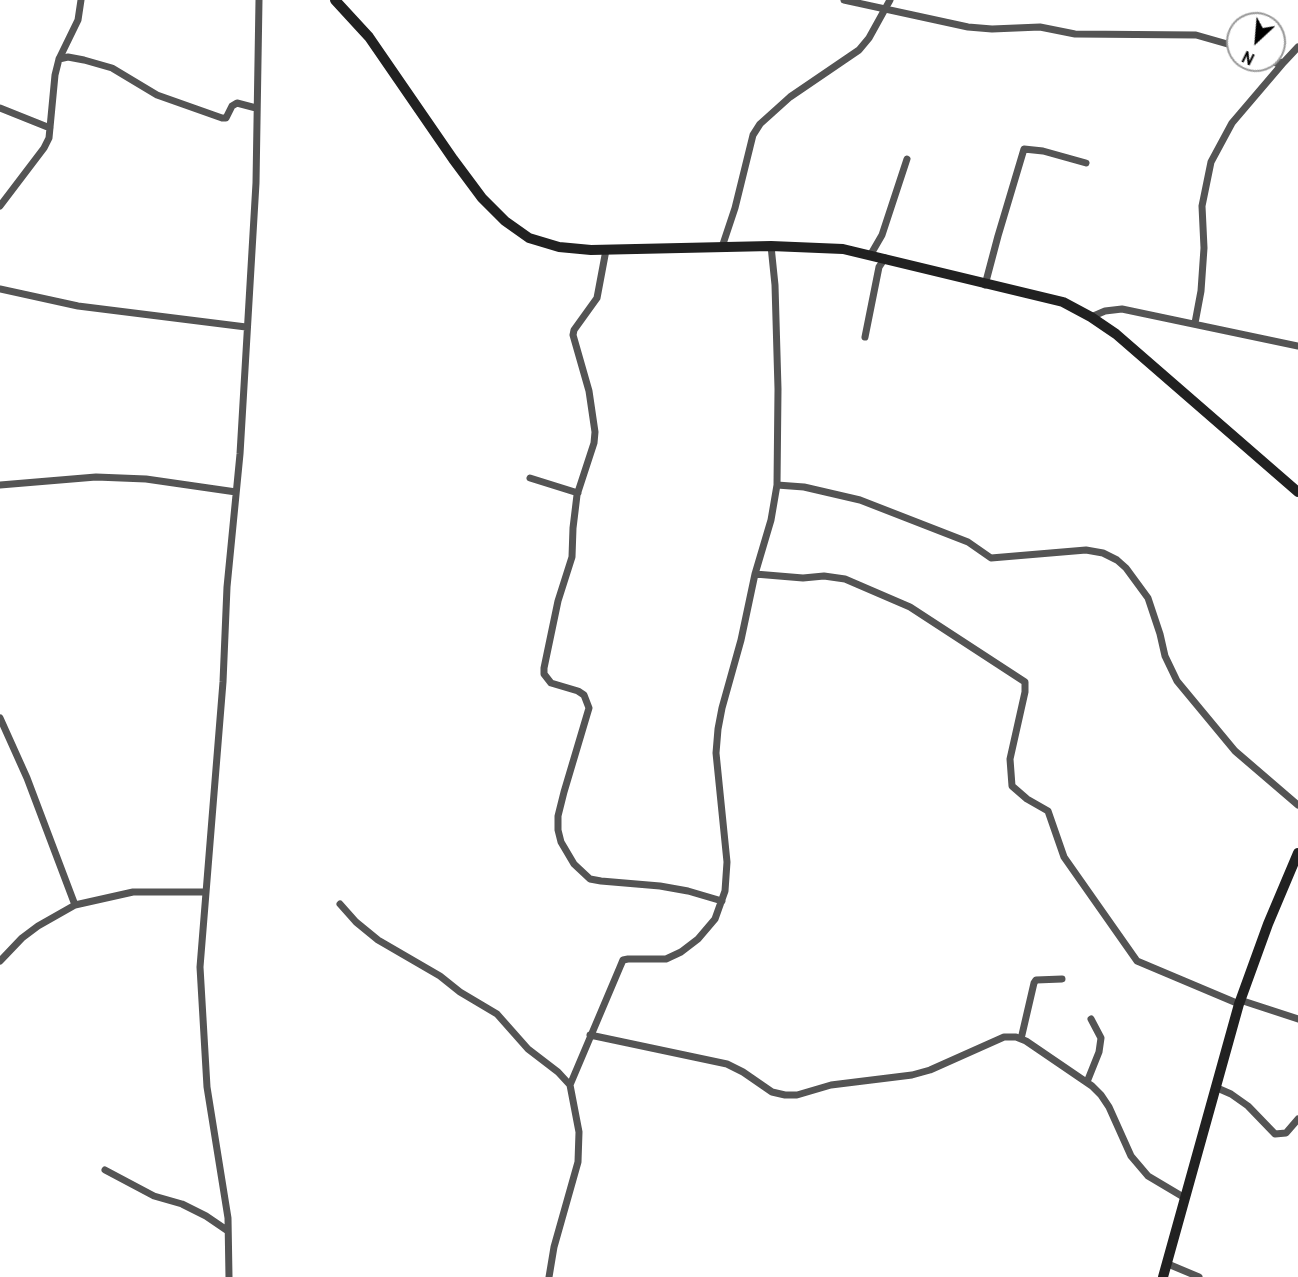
<!DOCTYPE html>
<style>
body{margin:0}
#map{position:relative;width:1298px;height:1277px;overflow:hidden;background:#fff;font-family:Overpass,sans-serif}
canvas{display:block}
.north{position:absolute;left:1226px;top:12px;width:60px;height:60px;box-sizing:border-box;background:#fff;border:2px solid #999;border-radius:50%;rotate:206deg;font-size:16px;font-weight:700;line-height:24px;text-align:center;color:#000}
.north::after{content:'';display:block;margin:auto;width:21px;height:27px;background:#000;clip-path:polygon(50% 0,100% 100%,50% 72%,0 100%)}
</style>
<div id="map">
<canvas width="1298" height="1277"></canvas>
<div class="north">N</div>
</div>
<script>
const c = document.querySelector('canvas').getContext('2d');
c.lineJoin = 'round';
const toPath = rows => new Path2D(rows.map(r => 'M' + r).join(''));
function trace(path, color, width, dash) { c.strokeStyle = color; c.lineWidth = width; c.lineCap = dash ? 'butt' : 'round'; c.setLineDash(dash || []); c.stroke(path); }
trace(toPath([
 [844,0,968,27,992,29,1040,27,1075,34,1196,35,1238,47],
 [59,59,68,57,84,60,112,68,157,95,222,118,226,118,232,106,237,103,256,108],
 [1267,60,1276,63,1284,62,1298,47],
 [0,108,50,128],
 [0,206,44,148,49,138,55,75,59,59,78,20,81,0],
 [722,247,735,208,753,135,760,124,790,97,859,50,869,38,890,0],
 [606,250,597,298,574,330,573,335,589,391,595,432,594,443,577,495,573,528,572,557,558,601,544,668,544,674,551,683,578,691,584,695,589,708,564,792,558,816,558,830,561,842,574,864,590,879,601,881,660,886,688,891,722,901],
 [871,254,882,235,907,159],
 [985,285,998,236,1024,149,1043,151,1086,163],
 [0,289,78,306,246,327],
 [1091,317,1105,311,1122,309,1298,346],
 [1195,323,1201,291,1204,248,1202,206,1211,162,1232,123,1284,62],
 [865,337,879,267,885,258],
 [530,478,578,493],
 [0,485,96,477,146,479,236,492],
 [777,485,804,487,860,500,968,542,991,558,1086,550,1103,553,1117,560,1126,568,1148,598,1160,634,1165,656,1177,681,1235,751,1298,805],
 [755,574,803,578,824,576,845,579,910,607,1025,682,1025,692,1010,759,1012,786,1027,799,1048,811,1064,857,1137,961,1239,1004],
 [0,718,27,778,75,905],
 [340,904,356,922,378,940,440,976,460,992,497,1014,528,1049,558,1072,570,1085],
 [0,961,22,938,38,926,75,905,133,892,206,892],
 [1240,1000,1298,1019],
 [590,1035,727,1064,743,1072,772,1092,785,1095,797,1095,831,1085,912,1075,930,1070,1004,1037,1016,1037,1026,1041,1092,1086,1101,1095,1109,1107,1131,1156,1148,1176,1185,1198],
 [1021,1039,1034,983,1036,980,1062,979],
 [1087,1082,1099,1052,1101,1038,1091,1019],
 [1215,1087,1231,1094,1248,1106,1275,1134,1286,1133,1298,1119],
 [105,1170,154,1196,182,1204,206,1216,228,1231],
 [1168,1264,1199,1277],
 [229,1277,228,1218,207,1087,200,967,223,682,227,587,240,454,256,183,259,0],
 [549,1277,554,1247,578,1162,579,1132,570,1085,620,967,623,960,628,959,666,959,681,952,698,939,715,919,725,891,727,862,716,753,718,729,722,708,741,640,755,574,771,520,777,485,778,389,775,285,771,246]
]), '#545454', 7);
trace(toPath([
 [335,0,369,37,453,159,482,198,505,221,529,238,559,247,591,250,771,246,843,249,1063,302,1091,317,1116,334,1298,492],
 [1163,1277,1239,1004,1268,924,1298,853]
]), '#212121', 10);
</script>
